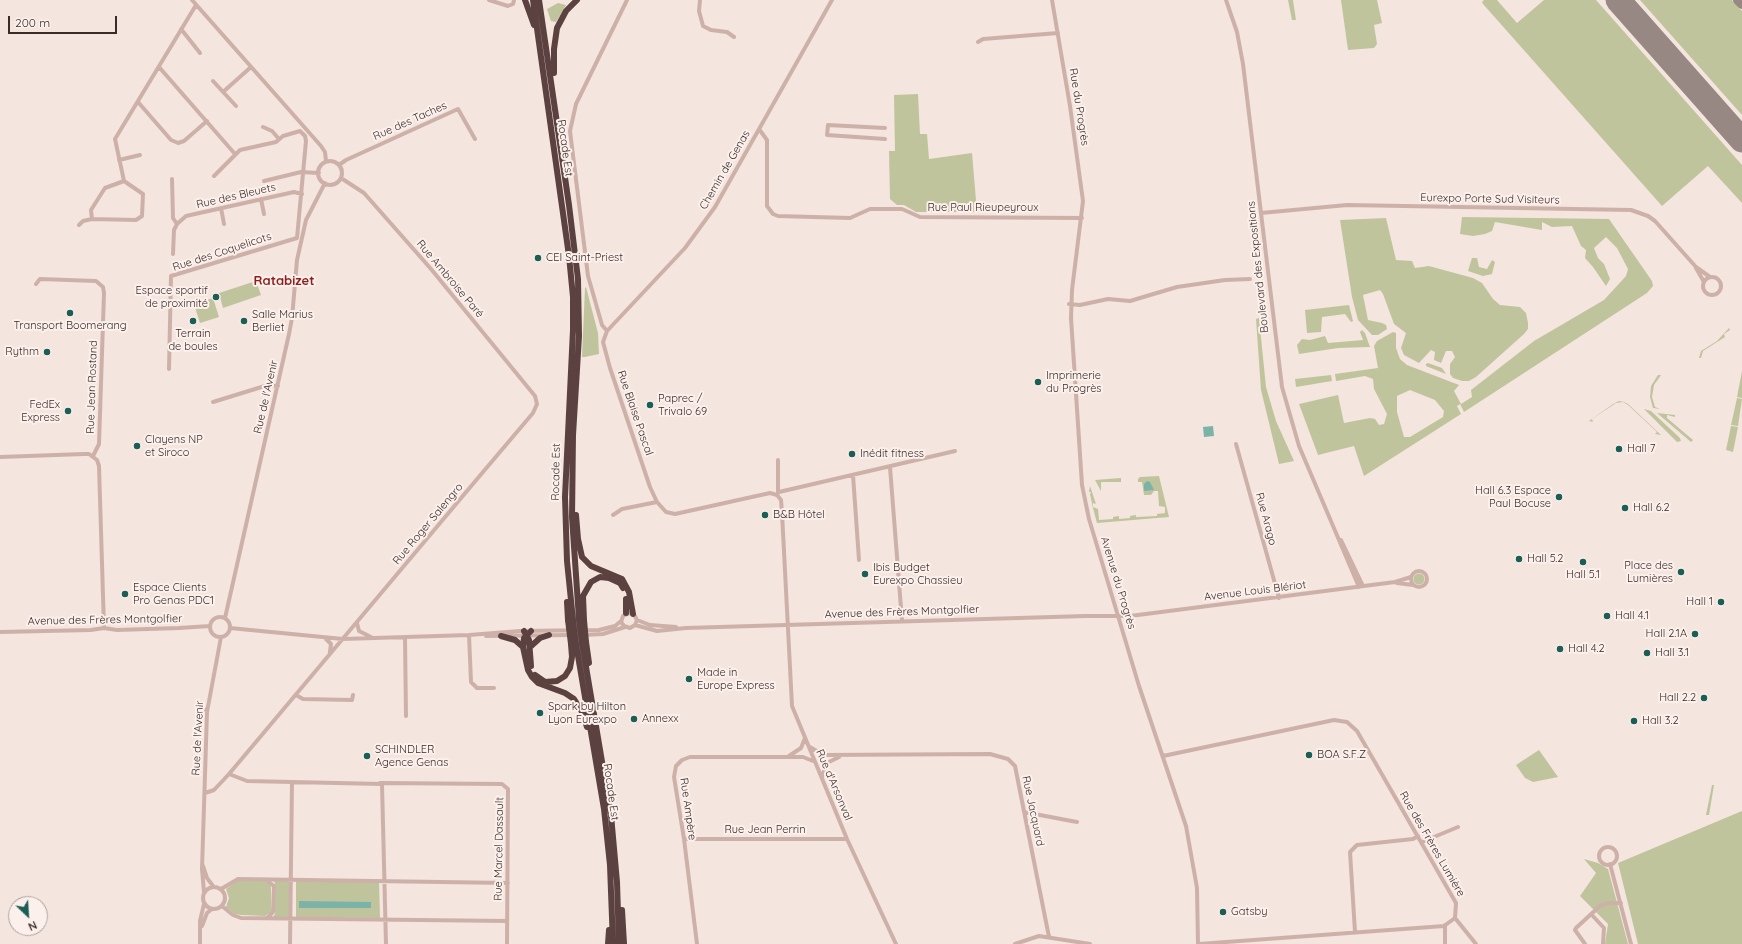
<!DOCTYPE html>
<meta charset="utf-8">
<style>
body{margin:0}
#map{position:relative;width:1742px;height:944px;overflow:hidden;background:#f4e5de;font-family:Quicksand,sans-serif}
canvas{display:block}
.north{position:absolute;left:8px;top:896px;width:40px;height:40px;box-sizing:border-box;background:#fbf0eb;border:1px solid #aea19d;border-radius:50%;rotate:155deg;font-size:11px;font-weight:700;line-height:16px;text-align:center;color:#3a2b29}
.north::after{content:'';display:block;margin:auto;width:14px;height:18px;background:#1c5e53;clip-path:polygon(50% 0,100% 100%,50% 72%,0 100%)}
.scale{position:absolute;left:8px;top:16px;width:109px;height:18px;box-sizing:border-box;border:2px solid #3a2b29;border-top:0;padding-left:5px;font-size:12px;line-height:14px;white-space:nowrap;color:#3a2b29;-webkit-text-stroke:3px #fbf0eb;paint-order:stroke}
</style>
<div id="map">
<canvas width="1742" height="944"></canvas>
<div class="north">N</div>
<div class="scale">200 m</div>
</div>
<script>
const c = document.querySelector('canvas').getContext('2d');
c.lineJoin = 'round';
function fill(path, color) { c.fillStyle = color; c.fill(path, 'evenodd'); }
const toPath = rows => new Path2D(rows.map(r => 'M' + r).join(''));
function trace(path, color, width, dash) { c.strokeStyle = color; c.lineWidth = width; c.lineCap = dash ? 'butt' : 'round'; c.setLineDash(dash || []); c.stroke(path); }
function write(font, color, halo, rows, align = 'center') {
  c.font = font + ' Quicksand,sans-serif'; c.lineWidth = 4; c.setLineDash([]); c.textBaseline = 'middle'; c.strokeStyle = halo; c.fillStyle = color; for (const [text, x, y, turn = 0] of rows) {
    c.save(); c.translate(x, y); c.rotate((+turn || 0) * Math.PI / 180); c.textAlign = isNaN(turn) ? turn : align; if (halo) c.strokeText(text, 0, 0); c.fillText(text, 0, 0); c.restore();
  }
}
fill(toPath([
 [1288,0,1293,0,1296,20,1292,20],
 [1341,0,1377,0,1382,23,1374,25,1377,44,1374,48,1348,50],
 [1484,0,1497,0,1517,23,1544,0,1596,0,1742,165,1742,203,1708,166,1662,206,1483,4,1482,2],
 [1640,0,1732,0,1742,11,1742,115],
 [558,3,566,5,556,22,551,21,547,9],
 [918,94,920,134,927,134,929,159,972,153,977,212,916,212,904,205,897,205,890,199,889,151,895,151,894,95],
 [1462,217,1609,219,1652,281,1653,286,1647,293,1464,412,1460,404,1457,406,1461,414,1364,476,1354,446,1318,455,1299,404,1338,395,1344,423,1370,418,1375,419,1379,425,1384,424,1387,414,1374,389,1373,379,1365,376,1336,381,1335,374,1378,368,1374,346,1377,341,1393,332,1396,333,1396,348,1400,359,1407,365,1459,385,1454,391,1461,404,1472,397,1471,390,1534,341,1604,300,1626,276,1628,269,1617,248,1606,237,1594,248,1598,258,1604,264,1610,279,1606,286,1593,267,1585,258,1586,250,1581,246,1572,226,1552,227,1542,222,1542,230,1495,222,1492,231,1485,234,1473,236,1460,234],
 [1410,390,1435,400,1444,411,1443,417,1410,437,1404,437,1397,412,1397,396],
 [1386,218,1396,260,1412,261,1415,268,1429,266,1473,278,1482,283,1493,299,1500,305,1520,307,1526,313,1528,323,1528,329,1524,334,1476,377,1469,381,1462,381,1453,378,1450,374,1450,364,1455,357,1452,351,1446,351,1441,363,1434,360,1435,352,1431,350,1419,363,1404,355,1401,348,1406,333,1394,324,1383,294,1380,290,1363,295,1368,320,1382,323,1386,325,1387,329,1378,335,1372,335,1358,320,1352,297,1340,220],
 [1472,258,1477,258,1479,267,1487,269,1492,260,1495,262,1492,274,1483,276,1468,271],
 [256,281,261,295,223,308,219,293],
 [586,287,598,333,599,354,585,357,582,357,585,288],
 [213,298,219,317,200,323,194,304],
 [1349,305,1353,321,1351,322,1345,314,1322,317,1321,332,1307,333,1305,310],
 [1259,318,1266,387,1276,421,1294,461,1279,464,1261,390,1256,319],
 [1729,328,1730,330,1724,334,1725,337,1703,351,1701,358,1699,358,1701,351,1717,341],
 [1362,330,1365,333,1370,347,1338,348,1299,354,1297,345,1302,339,1310,340,1325,336,1328,343,1363,340,1360,332],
 [1428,363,1442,368,1446,374,1426,366,1426,364],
 [1742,371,1742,398,1737,397],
 [1331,375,1332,381,1296,387,1295,379],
 [1658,375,1661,375,1654,385,1652,397,1655,407,1660,409,1653,408,1650,397,1651,386],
 [1737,398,1742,399,1738,426,1731,425],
 [1619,401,1624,402,1628,404,1661,435,1655,434,1657,432,1628,405,1623,402,1616,403,1592,419,1593,422,1589,421,1613,404],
 [1644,409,1651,411,1680,438,1681,441,1677,442],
 [1657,413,1675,415,1675,417,1667,415,1667,418,1693,440,1691,442],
 [1731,426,1738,427,1733,452,1726,450],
 [1159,476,1169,517,1097,523,1093,508,1090,494,1091,492,1089,492,1090,486,1096,504,1093,503,1093,507,1098,509,1099,520,1113,519,1113,517,1119,516,1119,519,1130,518,1130,516,1136,515,1136,517,1157,516,1157,514,1165,513,1165,507,1159,506,1158,491,1154,491,1151,495,1144,495,1142,482,1138,482,1138,479,1140,477],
 [1121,478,1121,482,1101,482,1101,491,1095,480],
 '1413.5 579a5.5 5.5 0 1 1 11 0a5.5 5.5 0 1 1-11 0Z',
 [1539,750,1558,777,1533,782,1525,778,1516,765],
 [1712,785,1714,785,1709,815,1706,815],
 [1742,811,1742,944,1638,944,1618,863],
 [1584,859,1598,863,1608,869,1628,944,1605,944,1608,924,1580,896,1596,873],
 [273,880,289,880,289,917,273,917,275,914,275,883],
 [296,880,379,881,380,918,296,917],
 [237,881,265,881,271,885,271,912,265,916,241,915,235,914,226,907,229,898,226,889]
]), '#c0c49d');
fill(toPath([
 [1213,426,1214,436,1204,437,1203,427],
 [1147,481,1150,482,1154,490,1144,491,1144,484],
 [299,901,371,902,371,908,299,908]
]), '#7bb3a9');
trace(toPath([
 [1738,0,1742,4]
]), '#978884', 10);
trace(toPath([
 [1618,0,1742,140]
]), '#978884', 25);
trace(toPath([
 [192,0,321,146,325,152,326,161],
 [489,0,508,6,513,4,514,0],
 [700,0,699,11,703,26,711,30,727,32,734,37],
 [1052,0,1070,106,1083,201,1072,290,1071,318,1082,485,1089,519,1139,686,1186,826,1197,888,1198,944],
 [1226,0,1237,32,1243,64,1282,387,1299,446,1359,587],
 [181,29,200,53],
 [978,42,983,39,1058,33],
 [159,67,235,154],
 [213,81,236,106],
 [223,92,251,67],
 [138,102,171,140,178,143,184,141,207,121],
 [263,127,272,131,279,139],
 [759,129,767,140,767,206,773,214,778,216,850,218,870,209,902,209,920,217,1082,218],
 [885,139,827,135,828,125,885,128],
 [119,160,140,155],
 '318 173a12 12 0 1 1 24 0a12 12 0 1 1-24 0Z',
 [339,165,346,160,458,109,475,139],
 [172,179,173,218,177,224,174,230,173,254],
 [264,181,301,172,319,173],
 [261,199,264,214],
 [221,208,224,224],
 [1261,213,1347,205,1631,210,1648,216,1655,221,1696,267,1710,277],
 [92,219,91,210,105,188,124,181,115,139,196,5],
 [177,224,186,216,294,192,302,194],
 [79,225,83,221,92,219,136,220,142,216,143,194,124,181],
 [1696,268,1704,282],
 '1703 286a9 9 0 1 1 18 0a9 9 0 1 1-18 0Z',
 [36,284,40,279,96,281,103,287,104,293,99,444,93,456],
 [1069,304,1080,305,1108,299,1130,301,1177,287,1225,280,1250,279],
 [607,331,602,325,588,276,570,131,576,104,627,0],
 [169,369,171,276,297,238,306,141,305,136,300,131,283,136,276,142,240,150,214,176],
 [213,402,268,385,278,386],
 [1236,444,1279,598],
 [0,457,84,454,89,454,97,460,99,466,104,628],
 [778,460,778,493],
 [890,467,902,621],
 [853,475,859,560],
 [779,492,955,451],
 [777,495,770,493,675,514,666,512,657,502,650,487,610,368,603,342,607,331,685,248,715,207,832,0],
 [777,495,781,500,782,513,792,706,847,839,896,944],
 [613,515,622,509,657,502],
 [1341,540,1363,586],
 '1411 579a8 8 0 1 1 16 0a8 8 0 1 1-16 0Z',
 [1397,583,1413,585],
 '210 627a10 10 0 1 1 20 0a10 10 0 1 1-20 0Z',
 [225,618,289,334,292,318,297,260,306,220,325,183],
 [637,620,635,625,630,628,624,626,621,622,623,616,630,613,635,616,637,620,650,625,676,627],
 [357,623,359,631,371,637],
 [635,625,657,631,686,628,1085,616,1130,616,1395,582,1411,577],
 [230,628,343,639,469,635,520,631,599,630,615,626,621,621],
 [0,632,91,630,104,628,117,630,179,628,210,626],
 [469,635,471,682,477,688,494,688],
 [584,635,603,634,625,627],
 [486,636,571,635],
 [325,638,331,644,330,652],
 [405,638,406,716],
 [296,695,303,699,352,700,353,695],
 [200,709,207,710],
 [810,747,823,755,990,754,1008,759,1015,766,1049,937],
 [789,756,801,748,805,738],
 [1163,756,1334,720,1347,722,1357,731,1456,903,1455,918,1444,926,1199,944],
 [229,774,247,781,382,784,386,944],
 [822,777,827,763,839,757],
 [380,783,502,784,508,789,507,944],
 [205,793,214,790,229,774,483,472,533,413,537,404,535,396,431,269,364,193,341,178],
 [1024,812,1077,822],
 [684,839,847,839],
 [1422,842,1458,827],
 '1599 856a9 9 0 1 1 18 0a9 9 0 1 1-18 0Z',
 [1610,864,1631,944],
 [203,866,207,878,213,886],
 [266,880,274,886,273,912,267,918],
 '203 898a11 11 0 1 1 22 0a11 11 0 1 1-22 0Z',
 [221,889,238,879,508,883],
 [204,892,202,869,207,712,221,637],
 [222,906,233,915,241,918,507,921],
 [1591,914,1604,928,1603,944],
 [1455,918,1476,944],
 [202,926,207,913,212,909],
 [1355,932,1350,852,1357,845,1413,839,1418,836],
 [200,944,200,921,204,904],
 [290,944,292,782],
 [697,944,684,839,674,777,676,766,682,760,690,757,803,757,813,761],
 [1015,944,1039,936,1090,944],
 [1445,944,1445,925],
 [1585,944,1575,930,1576,928,1601,905,1609,903,1621,903]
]), '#cdb1a9', 4);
trace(toPath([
 [525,0,534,25],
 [533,0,569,256,573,297,573,330,565,497,567,561,573,620],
 [539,0,569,205,578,279,579,336,573,435,572,517,579,619],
 [554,73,554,49,557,28,566,11,577,0],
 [576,515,578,539,582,557,591,566,622,579,629,592,633,614],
 [567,602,568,620],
 [626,613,626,599],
 [584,620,583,596,591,582,600,577,609,578,620,583,623,588],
 [524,631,529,640,531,666],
 [531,631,524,638,523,647,528,670,532,677,538,683,565,693,574,699,582,712,587,727],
 [501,636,515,640,523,647],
 [586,642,589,663],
 [582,643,611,815,617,882,619,944],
 [576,644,604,809,610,865,613,944],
 [530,647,540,638,549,635],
 [535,675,545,682,557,681,565,676,570,668,572,657,571,644],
 [622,910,624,944],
 [608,944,609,930]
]), '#5b4240', 6);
trace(toPath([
 [579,619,582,643],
 [568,620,571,644],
 [573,620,576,644],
 [584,620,586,642]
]), '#5b4240', 6);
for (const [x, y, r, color] of [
 [538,258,4,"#1c5e53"],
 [216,297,4,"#1c5e53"],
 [70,313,4,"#1c5e53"],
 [193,321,4,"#1c5e53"],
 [244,321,4,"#1c5e53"],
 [47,352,4,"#1c5e53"],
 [1038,382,4,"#1c5e53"],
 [650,405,4,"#1c5e53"],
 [68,411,4,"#1c5e53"],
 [137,446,4,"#1c5e53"],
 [1619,449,4,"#1c5e53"],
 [852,454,4,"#1c5e53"],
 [1559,497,4,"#1c5e53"],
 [1625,508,4,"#1c5e53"],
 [765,515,4,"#1c5e53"],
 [1519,559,4,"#1c5e53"],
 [1583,562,4,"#1c5e53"],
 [1681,572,4,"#1c5e53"],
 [865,574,4,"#1c5e53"],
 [125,594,4,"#1c5e53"],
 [1721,602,4,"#1c5e53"],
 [1607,616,4,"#1c5e53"],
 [1695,634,4,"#1c5e53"],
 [1560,649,4,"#1c5e53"],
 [1647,653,4,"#1c5e53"],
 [689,679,4,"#1c5e53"],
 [1704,698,4,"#1c5e53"],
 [540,713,4,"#1c5e53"],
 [634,719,4,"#1c5e53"],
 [1634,721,4,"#1c5e53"],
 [1309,755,4,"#1c5e53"],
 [367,756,4,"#1c5e53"],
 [1223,912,4,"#1c5e53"]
]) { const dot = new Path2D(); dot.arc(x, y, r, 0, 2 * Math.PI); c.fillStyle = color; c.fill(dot); trace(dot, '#fbf0eb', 1.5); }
write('11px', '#3a2b29', '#fbf0eb', [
 ["Rue du Progrès",1079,107,81],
 ["Rue des Taches",410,121,-24],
 ["Rocade Est",565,148,82],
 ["Chemin de Genas",725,170,-60],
 ["Rue des Bleuets",236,196,-13],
 ["Eurexpo Porte Sud Visiteurs",1490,199,1],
 ["Rue Paul Rieupeyroux",983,208],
 ["Rue des Coquelicots",222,252,-18],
 ["Boulevard des Expositions",1258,267,-96],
 ["Rue Ambroise Paré",450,279,50],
 ["Rue Jean Rostand",92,387,-88],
 ["Rue de l'Avenir",266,397,-77],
 ["Rue Blaise Pascal",635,413,71],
 ["Rocade Est",556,472,-89],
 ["Rue Arago",1266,519,75],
 ["Rue Roger Salengro",428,524,-50],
 ["Avenue du Progrès",1118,583,73],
 ["Avenue Louis Blériot",1255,591,-7],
 ["Avenue des Frères Montgolfier",902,612,-2],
 ["Avenue des Frères Montgolfier",105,620,-1],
 ["Rue de l'Avenir",198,738,-87],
 ["Rue d'Arsonval",834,785,67],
 ["Rocade Est",611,792,82],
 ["Rue Ampère",688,809,82],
 ["Rue Jacquard",1033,811,78],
 ["Rue Jean Perrin",765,830],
 ["Rue des Frères Lumière",1432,844,60],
 ["Rue Marcel Dassault",499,849,-89]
]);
write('11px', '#3a2b29', '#fbf0eb', [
 ["CEI Saint-Priest",546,258],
 ["Espace sportif",208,291,"right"],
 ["de proximité",208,304,"right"],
 ["Salle Marius",252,315],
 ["Berliet",252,328],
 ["Transport Boomerang",70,326,"center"],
 ["Terrain",193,334,"center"],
 ["de boules",193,347,"center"],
 ["Rythm",39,352,"right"],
 ["Imprimerie",1046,376],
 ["du Progrès",1046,389],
 ["Paprec /",658,399],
 ["Trivalo 69",658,412],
 ["FedEx",60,405,"right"],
 ["Express",60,418,"right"],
 ["Clayens NP",145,440],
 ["et Siroco",145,453],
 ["Hall 7",1627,449],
 ["Inédit fitness",860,454],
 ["Hall 6.3 Espace",1551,491,"right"],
 ["Paul Bocuse",1551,504,"right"],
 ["Hall 6.2",1633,508],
 ["B&B Hôtel",773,515],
 ["Hall 5.2",1527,559],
 ["Place des",1673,566,"right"],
 ["Lumières",1673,579,"right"],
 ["Ibis Budget",873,568],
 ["Eurexpo Chassieu",873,581],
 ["Hall 5.1",1583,575,"center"],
 ["Espace Clients",133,588],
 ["Pro Genas PDC1",133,601],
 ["Hall 1",1713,602,"right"],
 ["Hall 4.1",1615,616],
 ["Hall 2.1A",1687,634,"right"],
 ["Hall 4.2",1568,649],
 ["Hall 3.1",1655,653],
 ["Made in",697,673],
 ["Europe Express",697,686],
 ["Hall 2.2",1696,698,"right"],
 ["Spark by Hilton",548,707],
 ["Lyon Eurexpo",548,720],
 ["Annexx",642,719],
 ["Hall 3.2",1642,721],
 ["SCHINDLER",375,750],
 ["Agence Genas",375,763],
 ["BOA S.F.Z",1317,755],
 ["Gatsby",1231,912]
], 'left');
write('bold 13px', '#8d1f1e', '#fbf0eb', [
 ["Ratabizet",284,281]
]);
</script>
